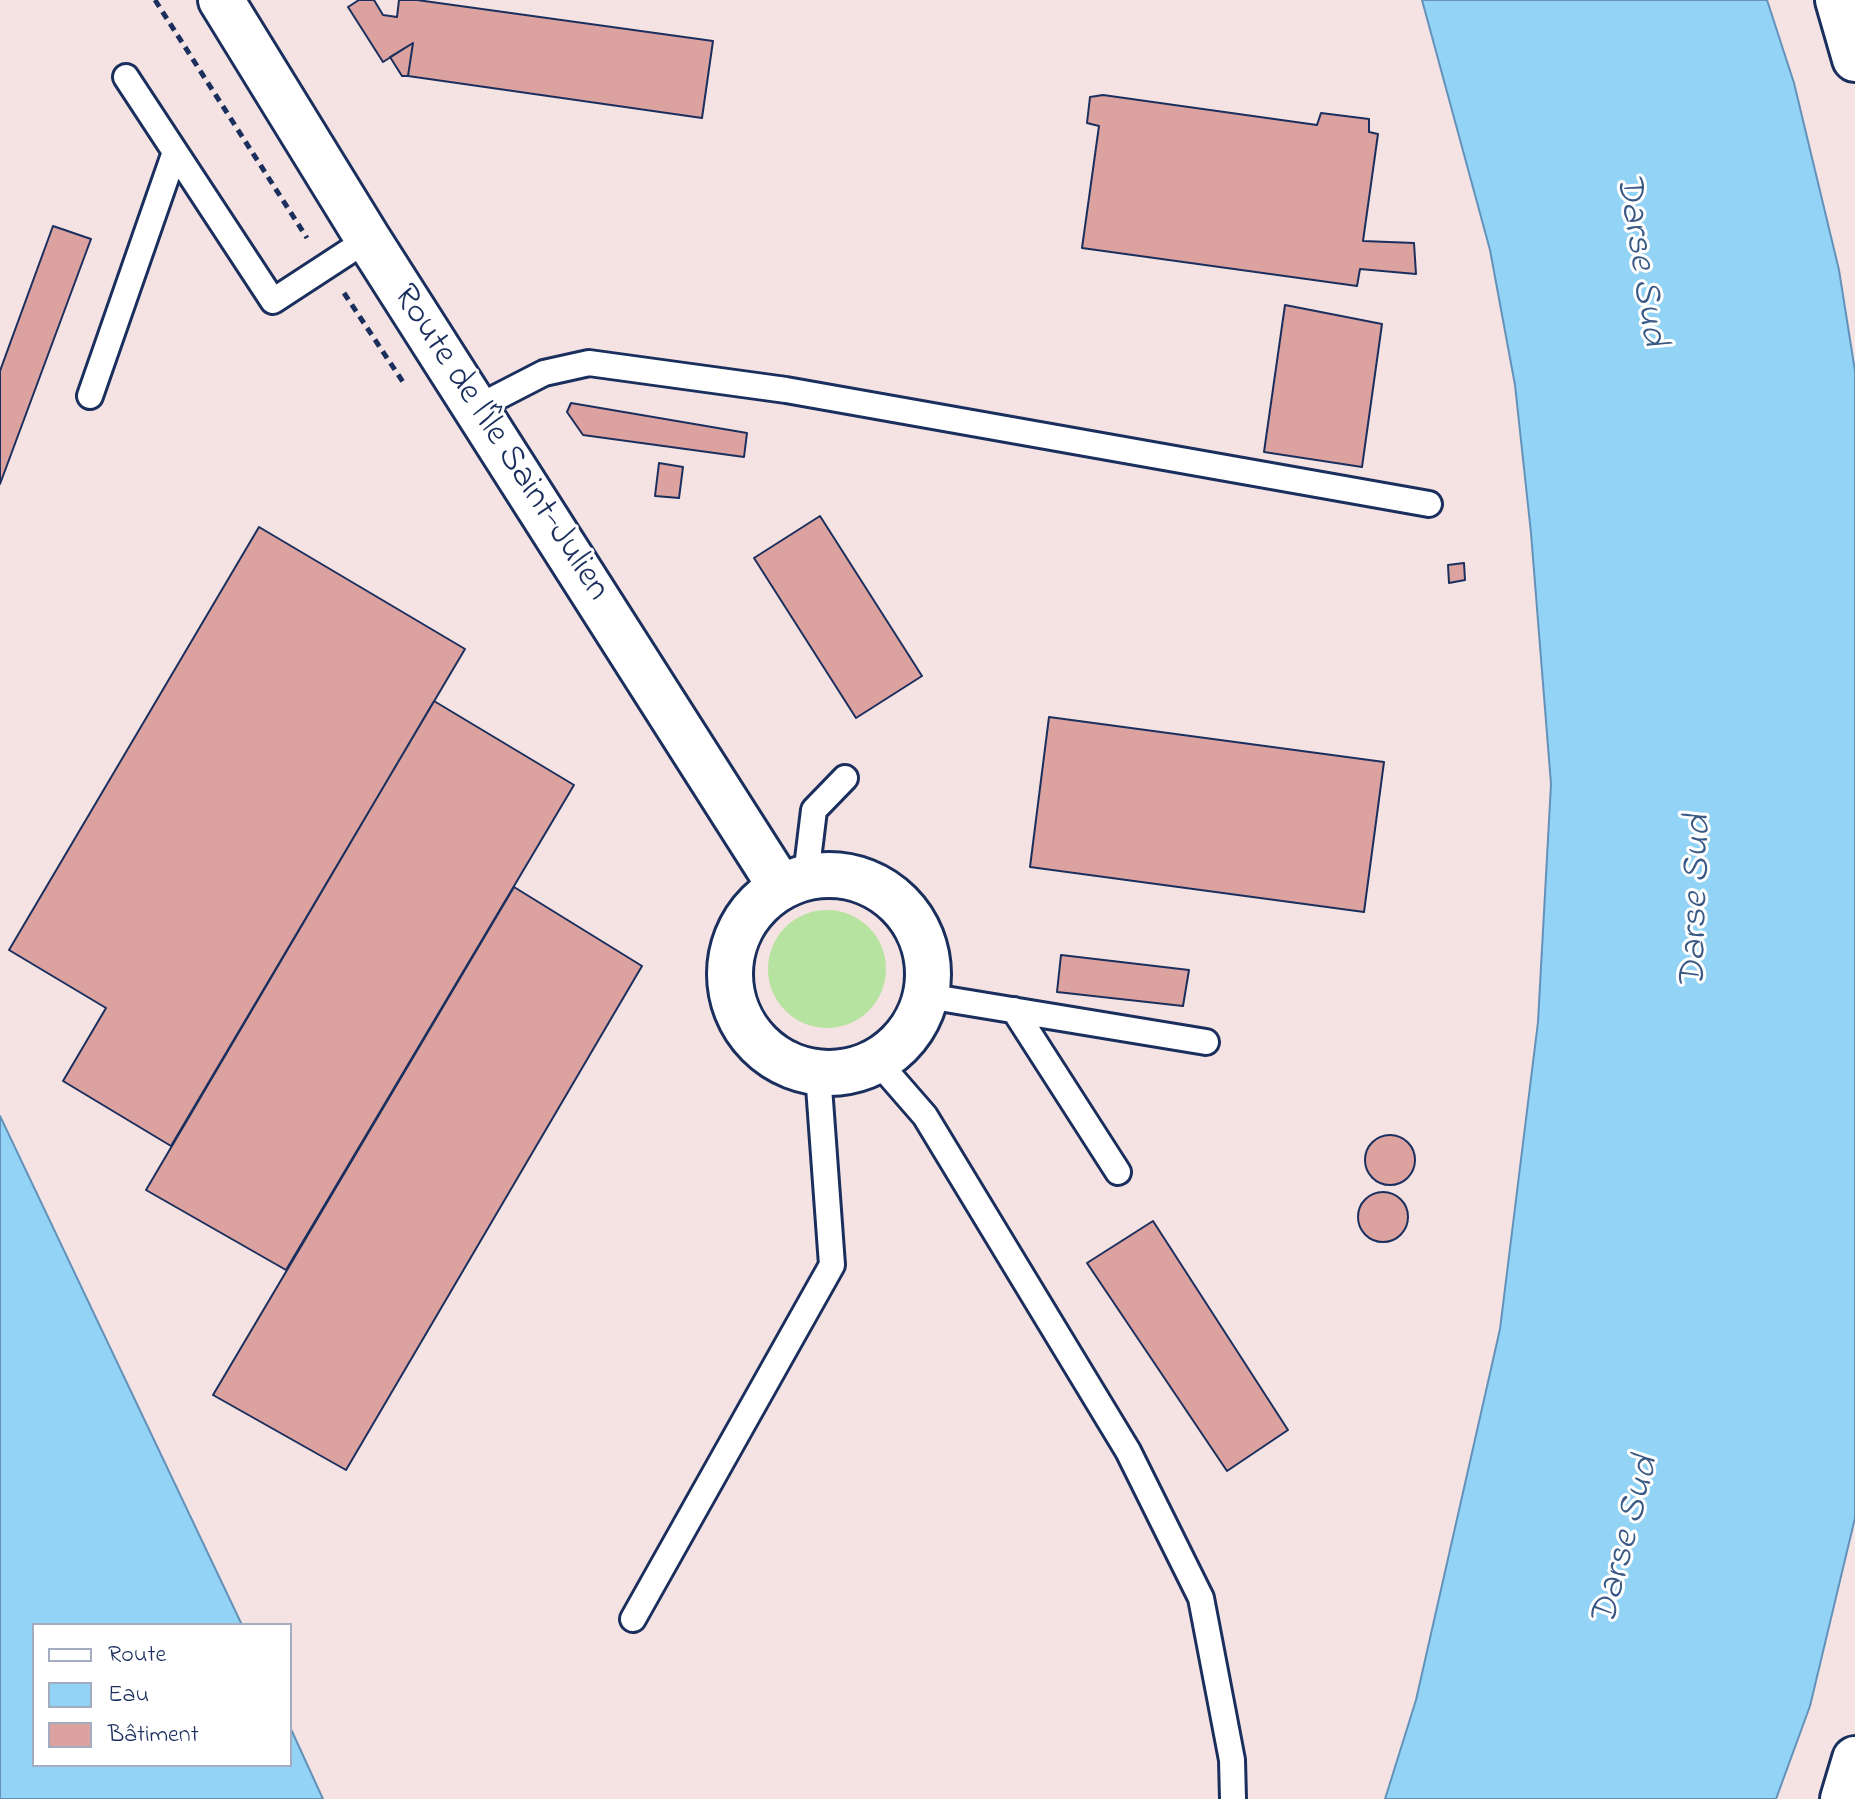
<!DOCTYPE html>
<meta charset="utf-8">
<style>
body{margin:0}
#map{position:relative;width:1855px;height:1799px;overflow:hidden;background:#fff;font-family:"Indie Flower",sans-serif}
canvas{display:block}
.legend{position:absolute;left:32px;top:1623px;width:260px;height:144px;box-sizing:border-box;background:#fff;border:2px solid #a4acbf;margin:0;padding:10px 14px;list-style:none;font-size:24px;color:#1b2f5e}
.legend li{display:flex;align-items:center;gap:16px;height:40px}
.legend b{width:40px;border:2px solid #a4acbf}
</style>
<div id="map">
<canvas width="1855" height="1799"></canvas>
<ul class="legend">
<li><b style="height:10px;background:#fff"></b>Route</li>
<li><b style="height:22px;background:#93d3f5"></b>Eau</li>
<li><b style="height:22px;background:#dca29f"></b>Bâtiment</li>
</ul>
</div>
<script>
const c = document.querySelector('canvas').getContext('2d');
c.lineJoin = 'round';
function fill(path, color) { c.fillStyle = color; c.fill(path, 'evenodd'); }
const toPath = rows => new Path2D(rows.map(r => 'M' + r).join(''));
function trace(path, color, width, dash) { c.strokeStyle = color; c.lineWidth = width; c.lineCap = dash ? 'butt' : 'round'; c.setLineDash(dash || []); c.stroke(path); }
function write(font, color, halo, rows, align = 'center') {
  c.font = font + ' "Indie Flower",sans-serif'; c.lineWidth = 6; c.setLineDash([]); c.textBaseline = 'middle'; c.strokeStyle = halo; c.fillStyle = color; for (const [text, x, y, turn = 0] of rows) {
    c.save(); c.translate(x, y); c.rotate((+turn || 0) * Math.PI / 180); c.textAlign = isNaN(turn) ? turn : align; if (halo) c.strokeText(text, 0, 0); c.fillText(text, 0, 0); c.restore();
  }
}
fill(toPath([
 [0,0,1855,0,1855,1799,0,1799],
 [34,1625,290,1625,290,1765,34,1765]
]), '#f4e3e2');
fill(toPath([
 '768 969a59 59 0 1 1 118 0a59 59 0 1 1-118 0Z'
]), '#b7e3a0');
const water = toPath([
 [1422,0,1767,0,1794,83,1839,270,1855,371,1855,1518,1810,1706,1776,1799,1385,1799,1416,1700,1500,1329,1538,1022,1551,784,1531,533,1515,385,1490,250,1422,0],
 [0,1116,242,1625,34,1625,34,1765,290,1765,290,1727,323,1799,0,1799,0,1116]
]);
fill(water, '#93d3f5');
trace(water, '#6391b9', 2);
const building = toPath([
 [359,0,374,0,383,15,397,17,399,0,417,0,713,41,702,118,408,76,413,43,383,62,348,7,359,0],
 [413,43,408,76,402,76,390,57,413,43],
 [1103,95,1317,125,1321,113,1369,119,1369,132,1378,134,1363,241,1414,243,1416,274,1360,269,1357,286,1082,248,1099,126,1087,123,1090,97,1103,95],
 [53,226,91,239,0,484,0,371,53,226],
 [1285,305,1382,324,1362,467,1264,452,1285,305],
 [571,403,747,433,744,457,583,435,567,412,571,403],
 [659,463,683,467,679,498,655,496,659,463],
 [820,516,922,676,856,718,754,558,820,516],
 [259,527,465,649,171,1146,63,1081,106,1008,9,950,259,527],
 [1464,563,1465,580,1449,583,1448,565,1464,563],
 [434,701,574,785,286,1270,146,1190,434,701],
 [1049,717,1384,762,1364,912,1030,867,1049,717],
 [514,887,642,966,346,1470,213,1395,514,887],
 [1061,955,1189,970,1183,1006,1057,992,1061,955],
 '1365 1160a25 25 0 1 1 50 0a25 25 0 1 1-50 0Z',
 '1358 1217a25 25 0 1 1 50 0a25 25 0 1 1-50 0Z',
 [1153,1221,1288,1430,1227,1471,1087,1263,1153,1221]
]);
fill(building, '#dca29f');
trace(building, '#1b2f5e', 2);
const lane = toPath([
 [126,77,273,301,368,239],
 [90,396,175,152],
 [476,408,544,373,589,363,786,390,1429,504],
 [806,876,814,810,845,778],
 [927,996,1206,1042],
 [1014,1010,1118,1172],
 [878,1062,925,1116,1128,1451,1201,1598,1232,1760,1233,1799],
 [633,1619,832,1265,818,1073]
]);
const street = toPath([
 [221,0,368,239,780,886],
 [1838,0,1855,59],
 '730 974a99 99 0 1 1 198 0a99 99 0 1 1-198 0Z',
 [1843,1799,1855,1759]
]);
trace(lane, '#1b2f5e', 30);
trace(street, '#1b2f5e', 50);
trace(toPath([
 [155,0,307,238],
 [344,293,405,385]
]), '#1b2f5e', 5, [8, 6]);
trace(lane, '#fff', 24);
trace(street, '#fff', 44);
write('36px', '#1b2f5e', '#fff', [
 ["Route de l'Île Saint-Julien",499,444,57]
]);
write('italic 38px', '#395884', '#fff', [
 ["Darse Sud",1638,260,81],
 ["Darse Sud",1699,902,-88],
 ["Darse Sud",1628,1542,-75]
]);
</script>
